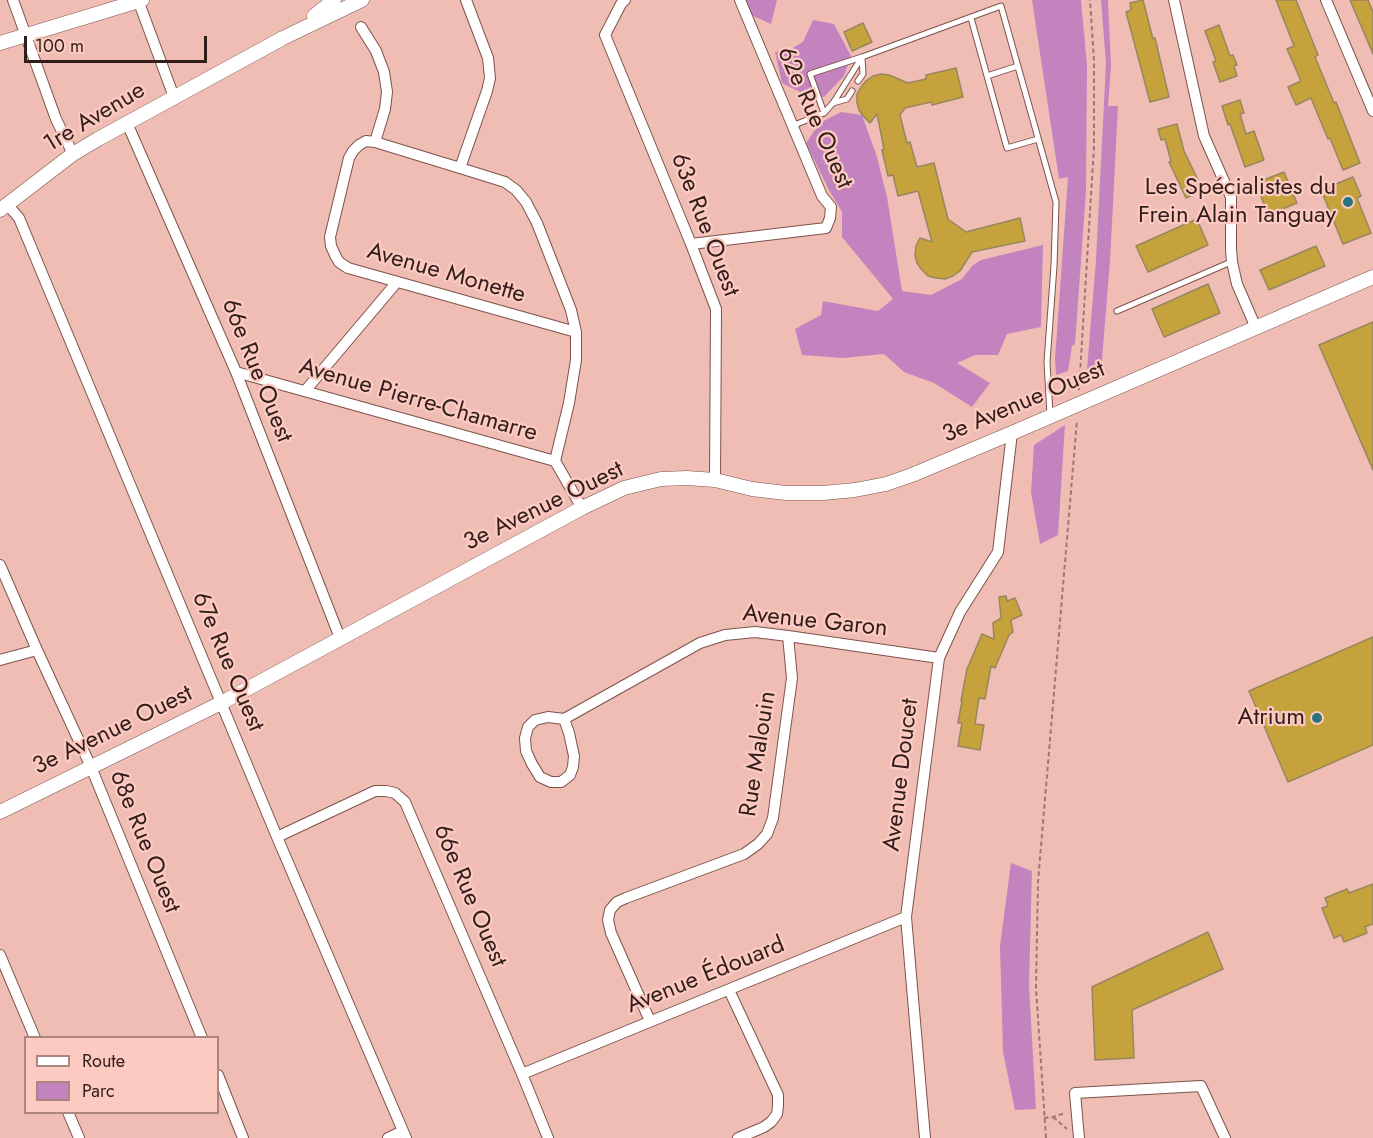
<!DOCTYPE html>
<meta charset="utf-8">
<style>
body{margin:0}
#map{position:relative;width:1373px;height:1138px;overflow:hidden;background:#f0bdb4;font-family:Jost,sans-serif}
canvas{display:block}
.legend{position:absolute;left:24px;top:1036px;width:195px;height:78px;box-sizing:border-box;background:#fdcac1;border:2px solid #ab857f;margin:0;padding:8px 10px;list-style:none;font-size:18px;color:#311e1b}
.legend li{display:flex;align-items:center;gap:12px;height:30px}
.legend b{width:30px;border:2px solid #ab857f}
.scale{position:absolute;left:24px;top:36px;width:183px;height:27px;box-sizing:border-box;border:3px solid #311e1b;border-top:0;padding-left:8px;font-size:18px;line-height:21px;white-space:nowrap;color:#311e1b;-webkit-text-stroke:4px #fdcac1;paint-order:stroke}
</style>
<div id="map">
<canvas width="1373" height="1138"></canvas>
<ul class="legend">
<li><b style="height:8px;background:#fff"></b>Route</li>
<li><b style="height:16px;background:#c383be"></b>Parc</li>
</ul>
<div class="scale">100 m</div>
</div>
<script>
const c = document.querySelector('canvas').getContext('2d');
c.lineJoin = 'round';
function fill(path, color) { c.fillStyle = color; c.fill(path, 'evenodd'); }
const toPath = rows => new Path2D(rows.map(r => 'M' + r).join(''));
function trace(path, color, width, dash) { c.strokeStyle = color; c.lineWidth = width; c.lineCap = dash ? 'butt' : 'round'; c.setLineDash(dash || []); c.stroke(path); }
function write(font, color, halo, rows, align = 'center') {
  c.font = font + ' Jost,sans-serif'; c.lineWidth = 4.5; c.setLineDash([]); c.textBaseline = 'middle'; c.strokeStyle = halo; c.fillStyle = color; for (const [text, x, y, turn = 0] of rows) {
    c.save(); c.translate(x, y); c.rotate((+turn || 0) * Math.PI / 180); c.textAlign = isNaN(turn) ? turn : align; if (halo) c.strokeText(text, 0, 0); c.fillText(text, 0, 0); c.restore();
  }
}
fill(toPath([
 [744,0,777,0,771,24,751,15],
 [1032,0,1081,0,1087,65,1086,191,1075,344,1072,346,1068,371,1056,375,1055,359,1068,177,1059,179],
 [1101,0,1108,0,1108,2,1111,66,1108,106,1118,106,1110,261,1102,360,1087,369,1096,260,1106,63],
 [813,20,834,24,851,56,844,76,824,97,804,94,782,83,775,52,789,50,803,42],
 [841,112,862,115,877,157,887,197,902,291,931,295,962,279,972,266,981,260,1043,245,1041,327,1007,334,998,355,975,355,957,363,990,383,972,407,934,383,904,372,884,354,843,358,802,355,795,329,821,315,823,301,878,311,893,299,842,237,842,212,829,190,806,143,820,123],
 [1065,425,1058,535,1040,544,1031,492,1034,445],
 [1011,863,1032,871,1029,986,1036,1109,1015,1110,1003,1052,1000,946]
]), '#c383be');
const building = toPath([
 [1143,0,1153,39,1155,38,1169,97,1150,102,1126,12,1131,10,1130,3,1143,0],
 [1276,0,1296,0,1318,55,1315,57,1334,103,1336,102,1360,163,1343,170,1330,138,1328,139,1311,98,1296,105,1288,87,1301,81,1287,49,1294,46,1276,0],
 [1350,0,1368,0,1373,12,1373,54,1350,0],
 [863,23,872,42,852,51,844,32,863,23],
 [1219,25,1230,56,1233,55,1237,65,1234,66,1237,76,1220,82,1213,62,1216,61,1205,31,1219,25],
 [956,68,963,97,932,105,931,102,905,108,900,115,907,143,910,142,917,167,934,163,948,219,966,232,1020,218,1025,241,972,252,960,271,953,276,945,279,936,278,928,276,922,270,917,263,915,255,916,246,920,238,932,242,918,191,898,196,893,175,888,176,882,150,884,149,877,114,870,123,864,117,859,110,857,103,857,94,861,87,866,81,873,76,881,74,889,75,908,83,926,79,926,75,956,68],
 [1240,100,1244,113,1240,114,1246,134,1254,131,1264,160,1245,167,1230,124,1228,125,1222,106,1240,100],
 [1177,124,1184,151,1203,190,1186,198,1169,162,1171,161,1165,139,1161,140,1158,129,1177,124],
 [1284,172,1297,203,1268,215,1256,183,1284,172],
 [1353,177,1361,196,1357,198,1371,233,1343,244,1321,190,1353,177],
 [1197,219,1208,245,1148,272,1136,246,1197,219],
 [1316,246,1325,266,1269,290,1260,270,1316,246],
 [1208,284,1220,313,1164,337,1152,309,1208,284],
 [1373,322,1373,470,1319,345,1373,322],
 [1006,596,1007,601,1015,598,1022,615,1011,620,1013,632,1009,635,995,668,991,666,985,699,979,698,975,724,984,725,980,750,958,746,962,723,958,723,962,701,961,701,967,669,982,634,994,639,993,623,1001,618,999,597,1006,596],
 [1373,637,1373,745,1288,782,1249,691,1373,637],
 [1373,884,1373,924,1365,927,1367,933,1344,942,1341,935,1334,938,1322,908,1328,906,1325,898,1347,889,1349,893,1373,884],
 [1208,932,1223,969,1132,1010,1134,1058,1095,1060,1092,987,1208,932]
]);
fill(building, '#c5a23b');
trace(building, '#97875e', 1.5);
const lane = toPath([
 [971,18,1007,148,1038,139],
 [987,76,1018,66],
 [833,103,847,99,852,91],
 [824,113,810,74,862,57,863,74,858,81],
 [792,126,824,113,833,103,862,57,1001,6,1056,202,1054,266,1047,362,1050,415],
 [1117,311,1231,262]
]);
const street = toPath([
 [13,0,56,119,73,154],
 [138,0,174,97],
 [466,0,488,58,490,78,487,91,460,168,505,182,516,190,526,202,537,223,571,310,576,332,576,360,569,403,555,461,582,508],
 [625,0,621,4,605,35,691,244,716,309,715,480],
 [1174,0,1204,136,1231,197,1231,249,1232,262,1237,284,1256,328],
 [1326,0,1373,111],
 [361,27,376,51,384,72,387,92,385,109,375,142],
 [127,123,236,372,340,638],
 [460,168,375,142,366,141,359,145,353,151,349,158,330,237,331,246,335,255,339,262,348,268,576,332],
 [7,204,19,218,277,837,406,1138],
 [691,244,826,228,830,218,831,207,822,196,740,0],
 [236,372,555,461],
 [305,391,397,282],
 [0,565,37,650,91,767,202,1038],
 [0,660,37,650],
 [564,719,569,733,574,756,573,767,570,775,561,782,551,782,540,777,532,764,526,751,525,738,528,727,535,720,548,717,564,719,700,643,725,635,755,632,788,636,939,658],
 [277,837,375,791,386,791,395,793,405,802,522,1074,548,1138],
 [0,955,35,1038],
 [729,990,778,1095,778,1106,777,1114,771,1122,764,1127,738,1138],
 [650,1021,611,933,608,920,610,910,617,902,626,898,744,854,758,844,767,834,773,818,792,678,788,636],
 [522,1074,906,917],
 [218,1075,243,1138],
 [68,1112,79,1138],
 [388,1138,403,1131],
 [925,1138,906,917,939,658,960,612,998,552,1012,433],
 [1079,1138,1075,1093,1201,1086,1225,1138]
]);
const secondary = toPath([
 [314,16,334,0],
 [0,43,142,0],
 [0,210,73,154,98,139,283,38,362,0],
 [0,812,221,703,582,508,624,488,661,479,687,478,715,480,752,489,786,493,823,493,855,490,886,484,912,475,1012,433,1373,277]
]);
trace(lane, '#7e524b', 7);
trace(street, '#7e524b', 12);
trace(secondary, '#7e524b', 15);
trace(toPath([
 [1079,390,1094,147,1094,61,1090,0],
 [1053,1117,1067,1129],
 [1044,1118,1053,1117,1065,1113],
 [1046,1138,1036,988,1038,882,1077,420]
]), '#9d7872', 2, [4.5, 3]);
trace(lane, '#fff', 5);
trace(street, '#fff', 10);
trace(secondary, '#fff', 14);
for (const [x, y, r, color] of [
 [1348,202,6,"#2a727d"],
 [1317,718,6,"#2a727d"]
]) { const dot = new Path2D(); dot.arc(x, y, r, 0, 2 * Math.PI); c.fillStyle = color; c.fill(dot); trace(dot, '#fdcac1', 2); }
write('24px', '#311e1b', '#fdcac1', [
 ["1re Avenue",95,118,-31],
 ["62e Rue Ouest",814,118,66],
 ["63e Rue Ouest",704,225,69],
 ["Avenue Monette",446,274,16],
 ["66e Rue Ouest",256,371,68],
 ["Avenue Pierre-Chamarre",418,401,16],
 ["3e Avenue Ouest",1024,403,-23],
 ["3e Avenue Ouest",544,507,-26],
 ["Avenue Garon",815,622,6],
 ["67e Rue Ouest",227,662,67],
 ["3e Avenue Ouest",113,731,-26],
 ["Rue Malouin",759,754,-81],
 ["Avenue Doucet",902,775,-83],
 ["68e Rue Ouest",144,842,68],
 ["66e Rue Ouest",469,896,67],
 ["Avenue Édouard",706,976,-22]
]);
write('24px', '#311e1b', '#fdcac1', [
 ["Les Spécialistes du",1336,188],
 ["Frein Alain Tanguay",1336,216],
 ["Atrium",1305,718]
], 'right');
</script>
